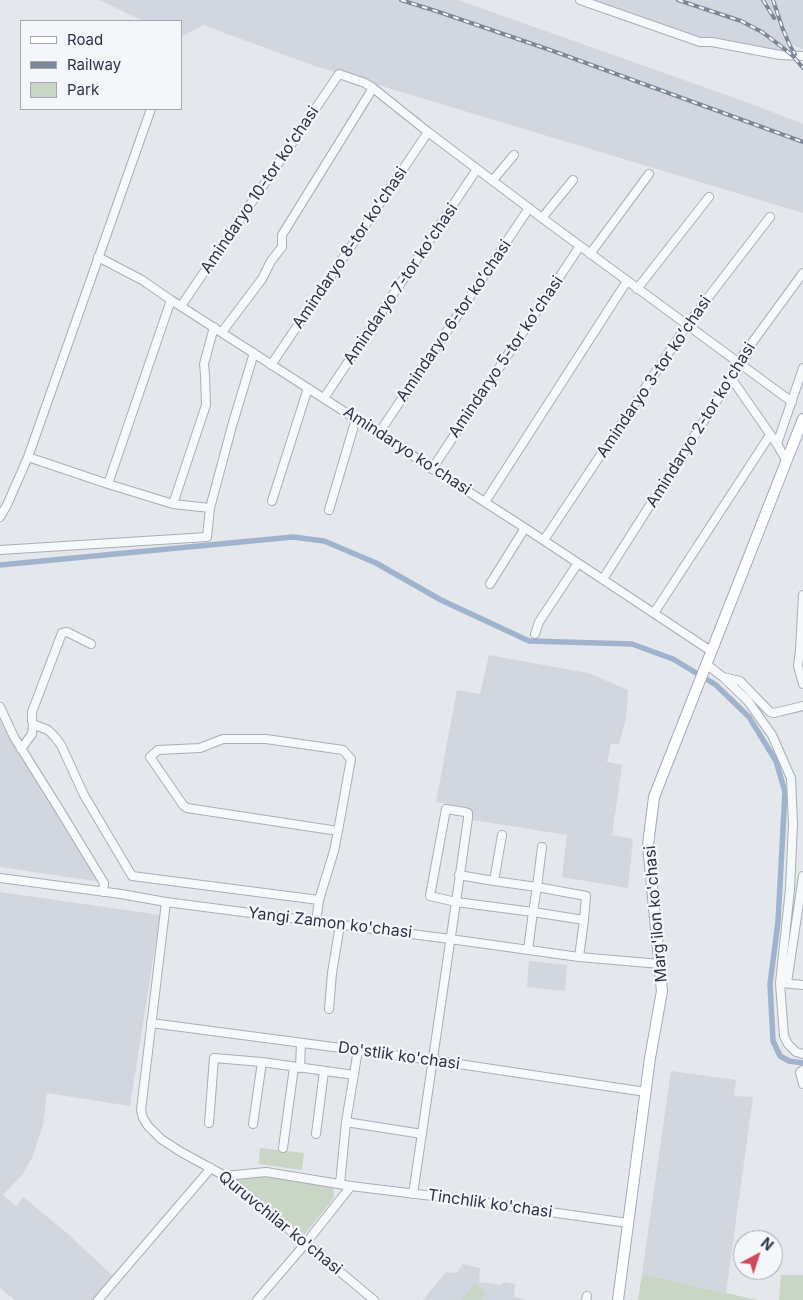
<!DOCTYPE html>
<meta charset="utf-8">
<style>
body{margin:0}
#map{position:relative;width:803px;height:1300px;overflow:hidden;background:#e4e7ec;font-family:Inter,sans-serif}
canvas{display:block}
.legend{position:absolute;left:20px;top:20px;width:162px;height:90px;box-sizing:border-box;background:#f4f6f9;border:1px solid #a4a8b1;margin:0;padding:6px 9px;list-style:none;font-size:15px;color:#2b3445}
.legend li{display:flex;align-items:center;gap:10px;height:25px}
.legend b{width:25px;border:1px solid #a4a8b1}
.north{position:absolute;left:733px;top:1230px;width:50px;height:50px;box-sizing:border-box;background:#f4f6f9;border:1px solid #a4a8b1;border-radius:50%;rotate:40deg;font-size:14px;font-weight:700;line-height:20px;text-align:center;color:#2b3445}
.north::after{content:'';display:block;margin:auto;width:18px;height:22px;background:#d1495b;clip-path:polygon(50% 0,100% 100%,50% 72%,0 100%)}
</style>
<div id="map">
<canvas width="803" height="1300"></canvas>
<ul class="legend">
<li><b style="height:6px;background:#fff"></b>Road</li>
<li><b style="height:6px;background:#7d8696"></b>Railway</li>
<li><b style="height:14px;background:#c9d6c5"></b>Park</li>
</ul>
<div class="north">N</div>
</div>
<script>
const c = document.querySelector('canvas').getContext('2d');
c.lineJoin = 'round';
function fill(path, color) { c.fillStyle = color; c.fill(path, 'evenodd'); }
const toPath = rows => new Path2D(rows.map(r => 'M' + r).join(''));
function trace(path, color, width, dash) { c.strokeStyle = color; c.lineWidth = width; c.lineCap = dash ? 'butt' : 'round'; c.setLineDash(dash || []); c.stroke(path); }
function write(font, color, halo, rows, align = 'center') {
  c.font = font + ' Inter,sans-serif'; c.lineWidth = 4.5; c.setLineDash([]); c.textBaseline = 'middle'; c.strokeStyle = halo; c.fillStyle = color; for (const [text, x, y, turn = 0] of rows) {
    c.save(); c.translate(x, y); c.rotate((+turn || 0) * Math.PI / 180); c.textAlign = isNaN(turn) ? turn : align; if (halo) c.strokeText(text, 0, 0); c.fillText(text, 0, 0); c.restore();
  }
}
fill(toPath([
 [99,0,458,0,749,103,803,124,803,213,315,66,203,25,181,37,181,21,144,21],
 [591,0,803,0,803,49,790,44,778,52,705,42],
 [489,655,588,673,628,690,626,719,619,744,611,744,607,762,622,765,612,835,633,839,628,888,562,877,567,835,466,819,467,807,436,802,457,690,480,694],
 [0,708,102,882,0,867],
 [0,892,160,915,130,1106,47,1093,43,1125,32,1158,22,1175,3,1195,16,1206,23,1197,68,1234,114,1277,95,1300,15,1300,0,1288],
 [529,961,567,965,565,991,527,987],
 [671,1071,736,1080,734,1096,753,1097,726,1293,642,1274],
 [462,1264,480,1268,479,1282,502,1285,503,1282,515,1284,514,1297,524,1299,524,1300,423,1300,446,1272,454,1273,459,1271,459,1268,462,1268]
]), '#d2d6de');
fill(toPath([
 [260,1148,304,1153,302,1170,259,1164],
 [265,1173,333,1183,334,1198,304,1235,238,1180],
 [642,1274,726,1293,757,1300,638,1300],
 [781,1275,803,1275,803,1300,779,1300],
 [475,1284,486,1293,480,1300,464,1300,462,1299]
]), '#c9d6c5');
trace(toPath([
 [0,565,293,537,324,541,376,563,441,600,529,641,632,644,673,659,716,685,749,717,776,761,785,792,778,922,770,984,773,1041,780,1056,789,1061,803,1063]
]), '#9fb4cc', 5.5);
const minor = toPath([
 [580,0,700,42,712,42,780,55,803,56],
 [493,180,514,155],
 [542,218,573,180],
 [590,254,649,174],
 [98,257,142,280,171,300,525,528,711,651],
 [637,289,709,197],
 [181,306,339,74,365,83,373,88,428,132,542,218,792,402],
 [222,332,262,279,271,261,282,247,282,235,373,88],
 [271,365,428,132],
 [731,378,777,444,786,460],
 [324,398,477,169],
 [379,433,529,208],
 [777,444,803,368],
 [432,469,580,246],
 [108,484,171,300],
 [272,501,308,388],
 [485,502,627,281],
 [173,504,206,405,205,375,204,364,214,327],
 [210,508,232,426,254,353],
 [329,510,356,419],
 [0,517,7,505,28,457,151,109],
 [544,540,687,325,770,217],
 [0,550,207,537,210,508,173,504,108,484,28,457],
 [603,579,731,378,738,362,803,273],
 [490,584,525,528],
 [803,595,800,650,798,666,803,684],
 [654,613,770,435],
 [535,634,539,622,578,563],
 [91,644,67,632,62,633,32,712,32,721,33,724,48,730,55,737,61,745,84,795,132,876,319,900],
 [706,664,723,677,740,681,770,712,774,713,803,706],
 [723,677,748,701,772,735,791,778,793,824,790,889,780,983,784,1036,788,1044,796,1052,803,1054],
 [0,707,14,737,59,809,104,883,103,892],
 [21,749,32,734,33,724],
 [459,875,494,881],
 [0,878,121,894,166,902,450,939,579,957,660,964],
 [166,902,141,1110,143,1118,148,1126,161,1139,181,1152,225,1176,374,1300],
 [316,922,319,900,334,851,338,831,351,759,343,750,266,739,223,739,200,748,158,750,150,757,183,805,187,808,338,831],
 [528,950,533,912,584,920,586,896,537,887,542,847],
 [579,957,584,920],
 [782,983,803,985],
 [787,983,803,876],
 [329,1009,332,973,340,925],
 [151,1023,432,1060,646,1092],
 [358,1050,346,1122,422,1134],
 [300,1068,301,1043],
 [803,1070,800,1072,803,1084],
 [209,1123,214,1058,262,1062,354,1075],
 [253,1124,262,1062],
 [316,1134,324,1071],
 [283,1148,294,1067],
 [225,1176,266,1172,351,1186,465,1200,628,1223],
 [340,1184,346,1122],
 [413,1194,456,902,430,896,446,809,465,812,468,813,468,818,456,902,533,912,537,887,494,881,502,835],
 [98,1300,211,1168],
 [257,1300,306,1243,351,1186],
 [586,1300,587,1296]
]);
const major = toPath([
 [618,1300,650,1058,662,991,648,845,654,797,803,419]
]);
trace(minor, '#a9aeb7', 10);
trace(major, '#a3abb8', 12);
trace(minor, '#f7f8fa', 8);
trace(major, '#fff', 10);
const rail = toPath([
 [401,0,436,11,553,51,803,142],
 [678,0,741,21,762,32,782,47,793,56,803,68],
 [763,0,774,18],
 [773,0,782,27,790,46,795,54]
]);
trace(rail, '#7d8696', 4);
trace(rail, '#f4f6f9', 2, [5.5]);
write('16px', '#2b3445', '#f4f6f9', [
 ["Amindaryo 10-tor koʻchasi",260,190,-56],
 ["Amindaryo 8-tor koʻchasi",350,248,-56],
 ["Amindaryo 7-tor koʻchasi",401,284,-56],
 ["Amindaryo 6-tor koʻchasi",454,321,-56],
 ["Amindaryo 5-tor koʻchasi",506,357,-56],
 ["Amindaryo 3-tor koʻchasi",654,377,-56],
 ["Amindaryo 2-tor koʻchasi",701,425,-58],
 ["Amindaryo koʻchasi",407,451,33],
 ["Marg'ilon ko'chasi",656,914,-95],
 ["Yangi Zamon ko'chasi",330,923,7],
 ["Do'stlik ko'chasi",399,1056,8],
 ["Tinchlik ko'chasi",490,1204,8],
 ["Quruvchilar ko'chasi",280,1223,39]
]);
</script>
